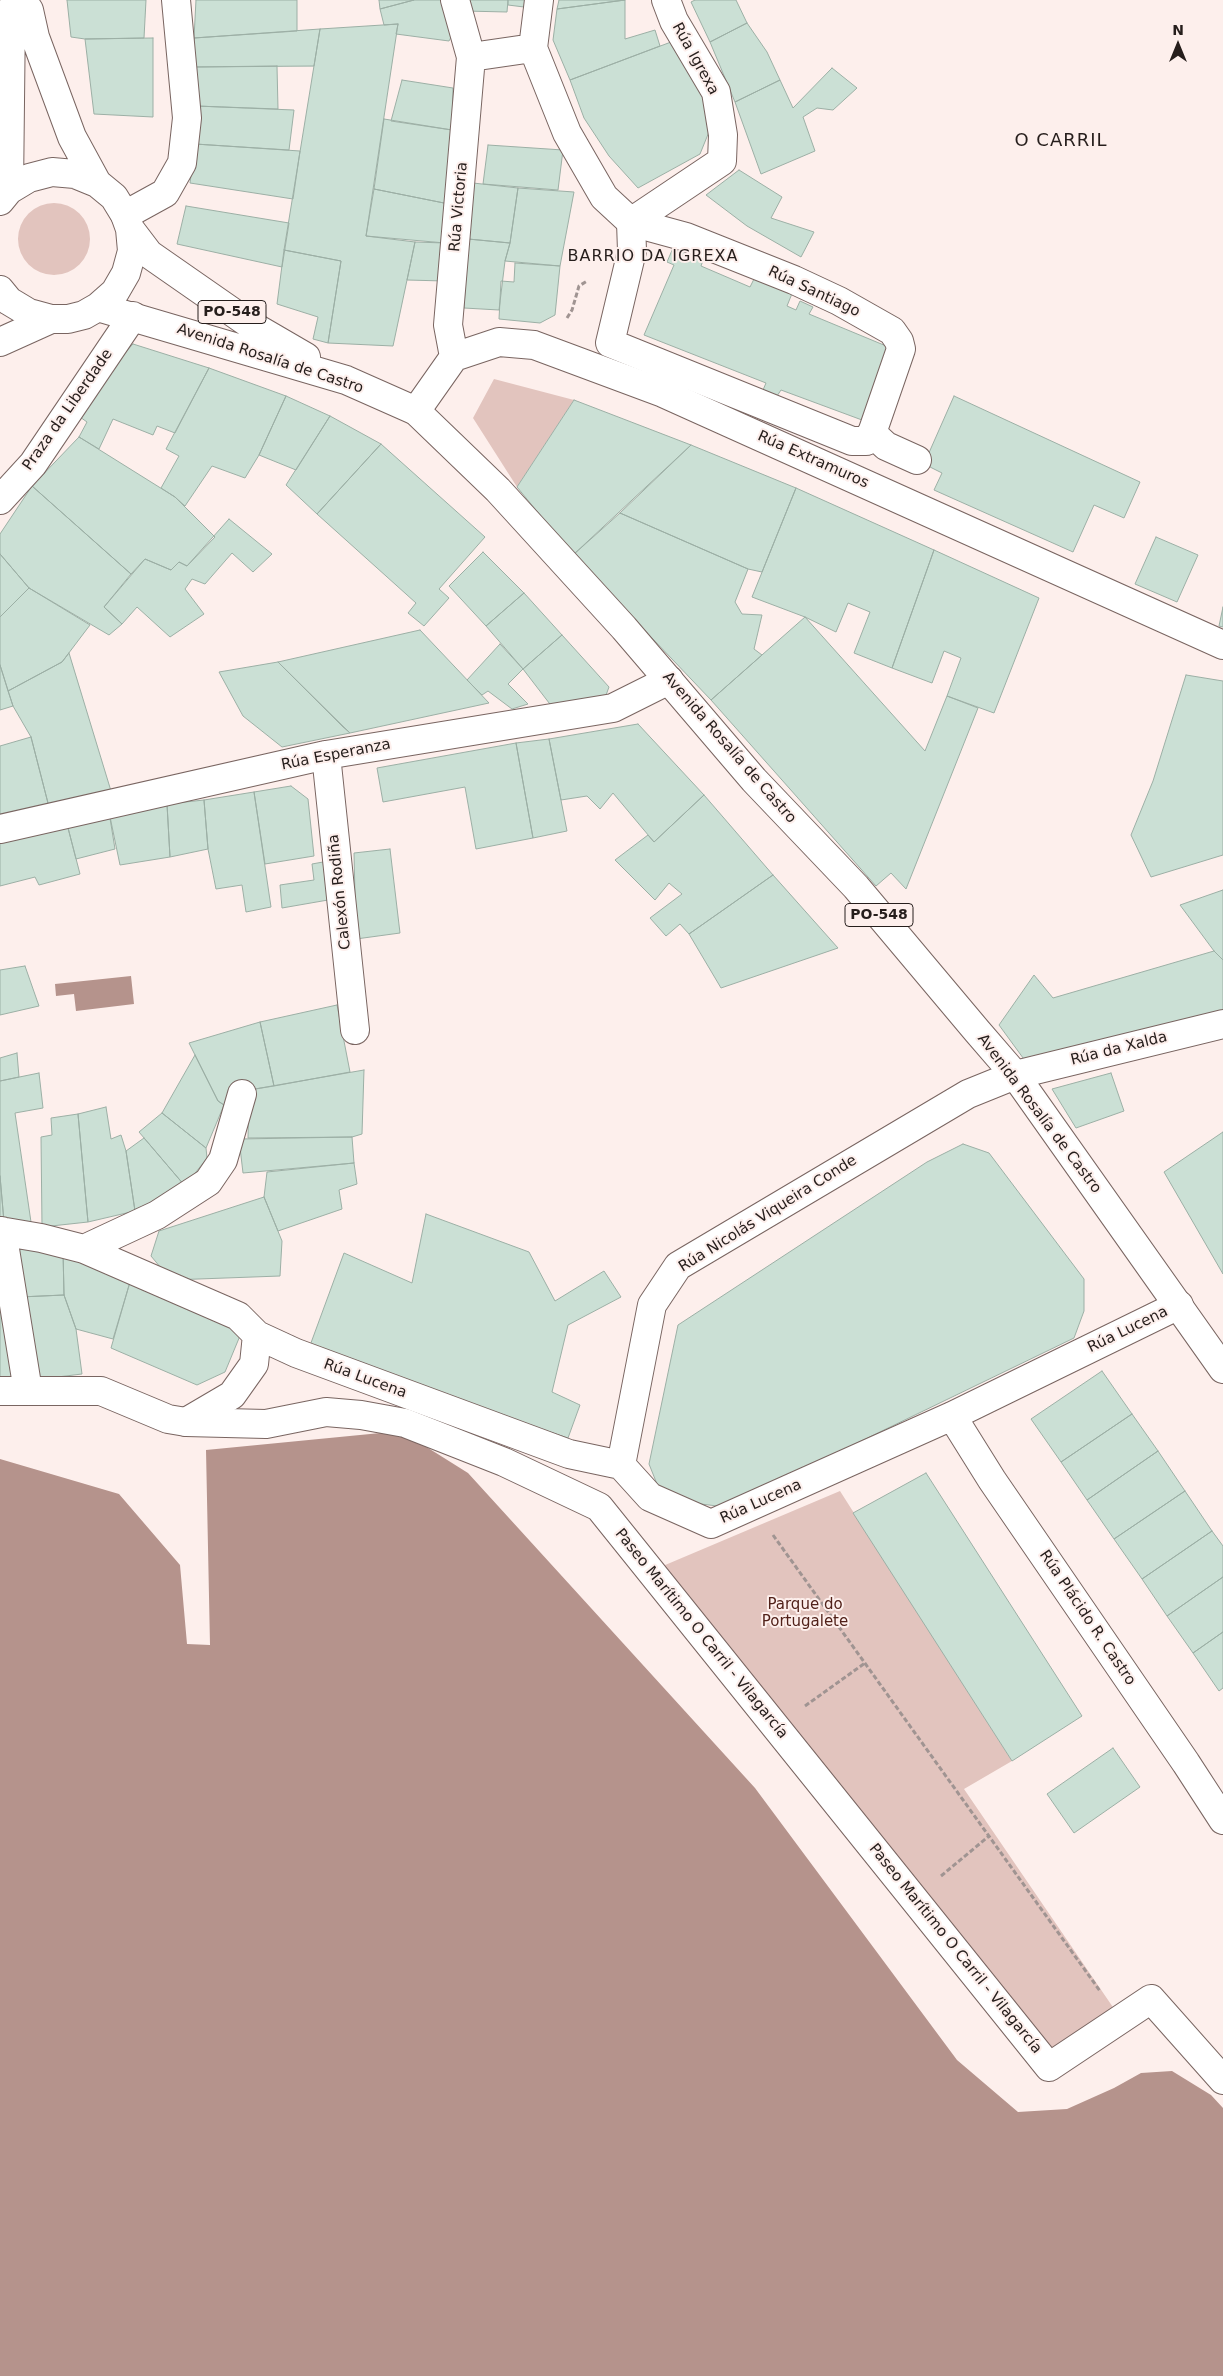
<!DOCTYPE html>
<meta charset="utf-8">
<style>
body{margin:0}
#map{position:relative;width:1223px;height:2376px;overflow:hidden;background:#fdefec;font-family:"DejaVu Sans",sans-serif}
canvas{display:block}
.north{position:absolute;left:1153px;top:20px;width:50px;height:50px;-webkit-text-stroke:4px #fdefec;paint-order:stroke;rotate:0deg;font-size:14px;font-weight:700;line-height:20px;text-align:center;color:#261e1c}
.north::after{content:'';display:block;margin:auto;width:18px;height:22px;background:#261e1c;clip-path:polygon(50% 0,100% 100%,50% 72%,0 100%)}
</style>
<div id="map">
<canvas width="1223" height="2376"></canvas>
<div class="north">N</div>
</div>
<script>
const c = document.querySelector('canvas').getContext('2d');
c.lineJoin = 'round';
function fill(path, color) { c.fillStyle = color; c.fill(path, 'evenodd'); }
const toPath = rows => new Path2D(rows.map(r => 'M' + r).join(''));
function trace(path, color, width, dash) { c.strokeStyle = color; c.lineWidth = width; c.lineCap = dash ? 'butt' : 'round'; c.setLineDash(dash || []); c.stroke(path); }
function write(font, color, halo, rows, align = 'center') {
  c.font = font + ' "DejaVu Sans",sans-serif'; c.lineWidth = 4; c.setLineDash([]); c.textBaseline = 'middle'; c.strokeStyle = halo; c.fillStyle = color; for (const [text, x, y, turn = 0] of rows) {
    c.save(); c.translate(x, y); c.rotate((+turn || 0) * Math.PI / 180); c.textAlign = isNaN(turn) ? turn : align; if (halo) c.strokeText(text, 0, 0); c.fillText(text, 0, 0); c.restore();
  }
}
fill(toPath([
 '18 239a36 36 0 1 1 72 0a36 36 0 1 1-72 0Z',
 [494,379,574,400,517,487,473,418],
 [840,1491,1012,1761,964,1789,1121,2019,1049,2067,651,1571]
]), '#e2c4be');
fill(toPath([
 [131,976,134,1004,76,1011,74,994,56,996,55,984],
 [401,1431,468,1473,755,1788,957,2060,1018,2112,1067,2109,1114,2088,1141,2073,1172,2071,1211,2095,1223,2108,1223,2376,0,2376,0,1459,119,1494,180,1565,187,1644,210,1645,206,1450]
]), '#b5938c');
const building = toPath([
 [67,0,146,0,144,38,85,39,71,37,67,0],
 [196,0,297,0,297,31,194,38,196,0],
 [379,0,414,0,380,9,379,0],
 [414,0,446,0,456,28,449,41,396,34,398,24,384,25,380,9,414,0],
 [463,0,508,0,507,12,464,11,463,0],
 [508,0,526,0,524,7,508,5,508,0],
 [559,0,625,0,557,9,559,0],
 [625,0,625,39,655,30,660,46,570,80,553,40,557,9,625,0],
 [695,0,736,0,747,23,710,42,691,2,695,0],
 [747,23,767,52,780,80,735,102,710,42,747,23],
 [398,24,366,236,415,242,407,280,393,346,328,343,341,261,284,250,320,29,398,24],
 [320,29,314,66,194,67,194,38,320,29],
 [153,38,153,117,94,114,85,39,153,38],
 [679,39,709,98,713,122,700,154,638,188,609,156,584,118,570,80,679,39],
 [277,66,278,109,196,106,194,67,277,66],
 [832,68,857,88,833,110,817,108,803,117,815,151,761,174,735,102,780,80,793,108,832,68],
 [402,80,453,88,452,130,391,121,402,80],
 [196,106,294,110,289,150,195,144,196,106],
 [384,119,452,130,447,175,449,204,374,189,384,119],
 [195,144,300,151,293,199,190,183,195,144],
 [488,145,563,150,558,190,483,184,488,145],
 [739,170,782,197,771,218,814,232,801,257,747,226,706,195,739,170],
 [473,183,518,188,510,243,468,239,473,183],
 [518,188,574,192,560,266,505,261,510,243,518,188],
 [374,189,449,204,445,243,366,236,374,189],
 [186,206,289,223,282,267,177,244,186,206],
 [468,239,510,243,505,261,499,310,464,308,468,239],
 [676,241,705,255,701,266,750,287,756,275,793,291,787,306,796,310,800,301,813,307,809,314,891,348,862,420,781,390,777,396,763,390,766,383,644,335,674,265,667,262,676,241],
 [415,242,445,243,444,281,407,280,415,242],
 [284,250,341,261,328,343,313,339,318,317,277,304,284,250],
 [515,263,560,266,555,315,540,323,499,319,501,281,514,282,515,263],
 [133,344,209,368,175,433,157,426,153,435,113,419,99,449,79,437,87,422,80,417,111,368,133,344],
 [209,368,286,396,259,455,245,478,212,466,185,506,175,497,161,488,179,456,166,449,209,368],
 [286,396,330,416,296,470,259,455,286,396],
 [954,396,1140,482,1124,518,1094,505,1073,552,934,490,942,473,924,464,954,396],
 [574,400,691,445,573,555,517,487,574,400],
 [330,416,381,444,317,514,286,485,330,416],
 [79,437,175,497,215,537,187,566,179,562,171,570,145,559,131,574,32,486,79,437],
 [381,444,485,537,439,589,449,598,424,626,408,613,416,603,317,514,381,444],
 [691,445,796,488,762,572,748,569,620,513,691,445],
 [32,486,131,574,104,607,122,624,109,635,29,588,0,554,0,534,32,486],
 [796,488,934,550,892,668,854,653,870,612,848,603,836,632,805,617,752,597,796,488],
 [620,513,748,569,735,602,742,614,762,615,754,649,762,655,711,700,573,555,620,513],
 [229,519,272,554,253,572,232,553,205,584,192,579,185,589,204,614,170,637,137,607,122,624,104,607,145,559,171,570,179,562,187,566,229,519],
 [1156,537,1198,555,1177,602,1135,584,1156,537],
 [934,550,1039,598,994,713,947,696,961,658,944,651,932,683,892,668,934,550],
 [483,552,524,593,486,626,449,586,483,552],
 [0,554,29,588,0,617,0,554],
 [29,588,90,625,62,662,8,691,0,665,0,617,29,588],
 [524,593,562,635,523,669,486,626,524,593],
 [1223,607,1223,627,1219,626,1223,607],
 [805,617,925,751,947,696,978,708,906,889,891,873,876,886,711,700,805,617],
 [420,630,489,703,350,733,278,662,420,630],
 [562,635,609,687,602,706,556,712,523,669,562,635],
 [500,644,523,669,508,684,528,704,512,709,488,691,482,695,467,680,500,644],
 [69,653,111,791,49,807,31,737,13,706,8,691,62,662,69,653],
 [278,662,343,727,350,733,282,747,243,716,219,672,278,662],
 [0,665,13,706,0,710,0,665],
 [1186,675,1223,681,1223,855,1151,877,1131,835,1153,781,1186,675],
 [638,724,704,795,654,842,613,793,600,809,587,796,561,800,549,739,638,724],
 [31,737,49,807,0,820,0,746,31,737],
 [549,739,567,831,533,838,516,743,549,739],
 [516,743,533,838,476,849,465,787,383,802,377,768,516,743],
 [291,786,308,799,314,856,265,864,254,792,291,786],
 [254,792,271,907,246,912,242,885,216,889,208,849,204,800,254,792],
 [704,795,773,875,689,934,680,924,666,936,650,918,682,894,669,883,655,900,615,860,648,835,654,842,704,795],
 [204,800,208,849,170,857,167,804,204,800],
 [167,804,170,857,120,865,109,812,167,804],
 [109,812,115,849,76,859,67,824,109,812],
 [67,824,80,874,39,885,35,877,0,886,0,840,67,824],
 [390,849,400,933,356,939,354,853,390,849],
 [323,862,328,900,282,908,280,885,314,880,312,864,323,862],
 [773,875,838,948,721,988,689,934,773,875],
 [1223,890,1223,960,1214,951,1180,905,1223,890],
 [1214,951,1223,960,1223,1013,1026,1062,999,1025,1034,975,1053,998,1214,951],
 [25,966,39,1006,0,1015,0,970,25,966],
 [337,1005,350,1072,274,1086,260,1022,337,1005],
 [260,1022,274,1086,249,1090,249,1082,233,1087,224,1105,218,1101,189,1043,260,1022],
 [17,1053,19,1077,0,1081,0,1058,17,1053],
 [195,1055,218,1101,224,1105,206,1148,162,1113,195,1055],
 [364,1070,362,1134,352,1137,248,1138,249,1090,364,1070],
 [39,1073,43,1108,15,1113,31,1222,4,1222,0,1176,0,1081,39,1073],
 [1111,1073,1124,1111,1076,1128,1052,1089,1111,1073],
 [106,1107,111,1139,121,1135,126,1151,135,1211,88,1222,78,1114,106,1107],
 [162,1113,206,1148,207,1158,185,1186,139,1132,162,1113],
 [78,1114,88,1222,42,1227,41,1137,52,1135,51,1118,78,1114],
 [1223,1132,1223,1274,1164,1172,1223,1132],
 [352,1137,354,1163,243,1173,239,1139,352,1137],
 [144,1138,185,1186,135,1211,126,1151,144,1138],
 [963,1144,989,1153,1084,1279,1084,1311,1074,1338,725,1507,701,1504,659,1489,649,1464,678,1325,927,1162,963,1144],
 [354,1163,357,1184,339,1190,342,1209,278,1231,264,1197,267,1172,354,1163],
 [0,1176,4,1222,0,1222,0,1176],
 [264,1197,282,1241,280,1276,171,1280,151,1256,159,1231,264,1197],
 [426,1214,529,1252,555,1301,604,1271,621,1297,568,1325,552,1392,580,1405,568,1438,308,1351,344,1253,412,1283,426,1214],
 [15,1249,63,1250,64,1295,20,1297,15,1249],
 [63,1250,130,1282,113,1339,76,1329,64,1295,63,1250],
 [130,1282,242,1331,225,1372,197,1385,111,1348,130,1282],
 [64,1295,76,1329,82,1374,33,1380,20,1297,64,1295],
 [6,1306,15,1376,0,1380,0,1307,6,1306],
 [1102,1371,1132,1414,1061,1462,1031,1419,1102,1371],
 [1132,1414,1158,1451,1087,1500,1061,1462,1132,1414],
 [1158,1451,1185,1491,1114,1539,1087,1500,1158,1451],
 [926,1473,1082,1716,1012,1761,853,1513,926,1473],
 [1185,1491,1212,1531,1142,1579,1114,1539,1185,1491],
 [1212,1531,1223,1546,1223,1577,1167,1616,1142,1579,1212,1531],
 [1223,1577,1223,1632,1193,1653,1167,1616,1223,1577],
 [1223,1632,1223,1688,1219,1691,1193,1653,1223,1632],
 [1113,1748,1140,1787,1074,1833,1047,1794,1113,1748]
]);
fill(building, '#cbe0d5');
trace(building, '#9cafa5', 1);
const pedestrian = toPath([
 [631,222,632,251,610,343,852,441,866,441,872,433],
 [0,500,33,464,133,316],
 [0,1391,101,1391,168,1419,186,1422,266,1424,326,1412,361,1415,405,1423,504,1462,599,1507,1049,2067,1151,1999,1223,2080]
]);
const minor = toPath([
 [539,0,533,48,567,133,604,197,631,222,686,237,794,280,839,301,892,331,899,341,901,349,872,433,886,446,917,460],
 [471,57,533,48],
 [125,215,165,193,182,163,187,118,176,0],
 [631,222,722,161,723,135,716,92,674,21,666,0],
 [0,342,51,319],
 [454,357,448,325,471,57,455,0],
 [416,411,454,357,499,342,534,345,663,393,1223,645],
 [326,755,355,1030],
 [0,829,326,755,613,708,669,680],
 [0,1231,41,1238,84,1249,238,1316,257,1335,254,1364,232,1395,186,1422],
 [2,1231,28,1391],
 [84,1249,157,1215,208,1182,223,1160,242,1094],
 [257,1335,296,1353,569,1454,621,1465,650,1497,711,1524,952,1416,1179,1305],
 [952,1416,992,1480,1186,1763,1223,1820],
 [621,1465,652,1305,678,1266,968,1094,1015,1075,1223,1024]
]);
const primary = toPath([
 [22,0,29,10,35,37,72,137,97,183],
 [9,190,11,13,15,0],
 [0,201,9,190,29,178,52,172,75,174,97,183,114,197,125,215,130,229,132,251,126,273,115,292,98,307,84,315,68,319,51,319,29,313,9,301,0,290],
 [130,229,149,254,251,325,306,357],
 [98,307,346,380,416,411,498,490,624,628,754,780,856,887,977,1031,1015,1075,1223,1369]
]);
trace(pedestrian, '#796561', 30);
trace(minor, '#796561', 30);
trace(primary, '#796561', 30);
trace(toPath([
 [567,318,572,310,579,286,587,281],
 [773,1535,1100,1991],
 [805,1706,865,1663],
 [941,1876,989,1836]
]), '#a09492', 3, [5, 2.5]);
trace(pedestrian, '#fff', 28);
trace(minor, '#fff', 28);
trace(primary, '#fff', 28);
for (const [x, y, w] of [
 [232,312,68],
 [879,915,68]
]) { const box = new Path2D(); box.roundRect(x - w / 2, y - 11.5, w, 23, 4); c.fillStyle = '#fdefec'; c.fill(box); trace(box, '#261e1c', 1); }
write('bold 14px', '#261e1c', null, [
 ["PO-548",232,312],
 ["PO-548",879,915]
]);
write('15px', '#261e1c', '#fdefec', [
 ["Rúa Igrexa",695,59,61],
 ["Rúa Victoria",459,207,-85],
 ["Rúa Santiago",814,292,25],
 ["Avenida Rosalía de Castro",270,359,18],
 ["Praza da Liberdade",68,410,-55],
 ["Rúa Extramuros",813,460,24],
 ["Avenida Rosalía de Castro",729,748,49],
 ["Rúa Esperanza",336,755,-11],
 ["Calexón Rodiña",340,892,-96],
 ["Rúa da Xalda",1119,1049,-14],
 ["Avenida Rosalía de Castro",1039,1114,53],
 ["Rúa Nicolás Viqueira Conde",768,1214,-32],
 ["Rúa Lucena",1128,1330,-26],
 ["Rúa Lucena",365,1379,20],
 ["Rúa Lucena",761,1502,-24],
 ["Rúa Plácido R. Castro",1087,1618,56],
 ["Paseo Marítimo O Carril - Vilagarcía",701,1634,51],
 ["Paseo Marítimo O Carril - Vilagarcía",955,1949,51]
]);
write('15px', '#512119', '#fdefec', [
 ["Parque do",805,1605],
 ["Portugalete",805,1622]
]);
c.letterSpacing = '1px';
write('16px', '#261e1c', '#fdefec', [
 ["BARRIO DA IGREXA",653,257]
]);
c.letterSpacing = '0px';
c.letterSpacing = '1px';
write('18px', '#261e1c', '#fdefec', [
 ["O CARRIL",1061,141]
]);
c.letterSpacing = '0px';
</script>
